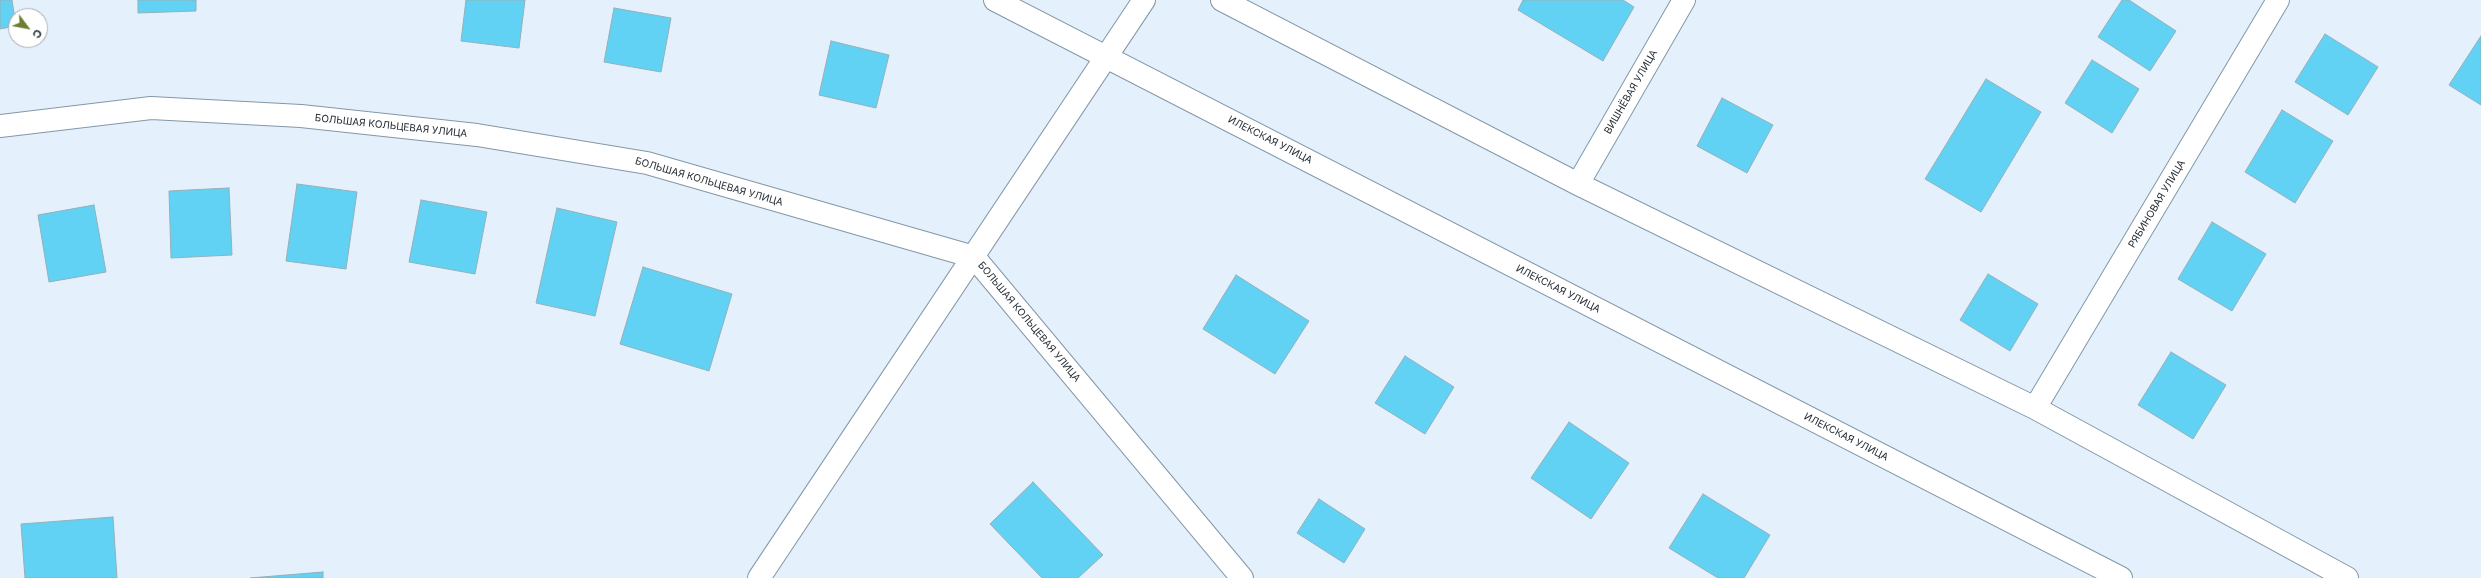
<!DOCTYPE html>
<meta charset="utf-8">
<style>
body{margin:0}
#map{position:relative;width:2481px;height:578px;overflow:hidden;background:#e4f1fc;font-family:Inter,sans-serif}
canvas{display:block}
.north{position:absolute;left:8px;top:8px;width:40px;height:40px;box-sizing:border-box;background:#fff;border:1px solid #a8abae;border-radius:50%;rotate:122deg;font-size:11px;font-weight:700;line-height:16px;text-align:center;color:#252d34}
.north::after{content:'';display:block;margin:auto;width:14px;height:18px;background:#6d7e2d;clip-path:polygon(50% 0,100% 100%,50% 72%,0 100%)}
</style>
<div id="map">
<canvas width="2481" height="578"></canvas>
<div class="north">С</div>
</div>
<script>
const c = document.querySelector('canvas').getContext('2d');
c.lineJoin = 'round';
function fill(path, color) { c.fillStyle = color; c.fill(path, 'evenodd'); }
const toPath = rows => new Path2D(rows.map(r => 'M' + r).join(''));
function trace(path, color, width, dash) { c.strokeStyle = color; c.lineWidth = width; c.lineCap = dash ? 'butt' : 'round'; c.setLineDash(dash || []); c.stroke(path); }
function write(font, color, halo, rows, align = 'center') {
  c.font = font + ' Inter,sans-serif'; c.lineWidth = 3; c.setLineDash([]); c.textBaseline = 'middle'; c.strokeStyle = halo; c.fillStyle = color; for (const [text, x, y, turn = 0] of rows) {
    c.save(); c.translate(x, y); c.rotate((+turn || 0) * Math.PI / 180); c.textAlign = isNaN(turn) ? turn : align; if (halo) c.strokeText(text, 0, 0); c.fillText(text, 0, 0); c.restore();
  }
}
const building = toPath([
 [0,0,12,0,16,26,0,29,0,0],
 [138,0,196,0,196,11,138,13,138,0],
 [466,0,525,0,519,48,461,41,466,0],
 [1523,0,1623,0,1634,7,1603,61,1518,10,1523,0],
 [2122,0,2129,0,2176,31,2150,71,2098,37,2122,0],
 [614,8,671,18,661,72,604,62,614,8],
 [2325,34,2378,67,2348,115,2295,82,2325,34],
 [2481,36,2481,105,2449,85,2481,36],
 [831,41,889,55,876,108,819,95,831,41],
 [2092,60,2139,89,2112,133,2065,103,2092,60],
 [1986,79,2041,112,1981,212,1925,179,1986,79],
 [1722,98,1773,125,1747,173,1697,146,1722,98],
 [2282,110,2333,141,2295,203,2245,172,2282,110],
 [297,184,357,192,346,269,286,261,297,184],
 [229,188,232,255,171,258,169,191,229,188],
 [421,200,487,212,475,274,409,262,421,200],
 [94,205,106,272,49,282,38,215,94,205],
 [557,208,617,222,595,316,536,303,557,208],
 [2212,222,2266,254,2232,311,2178,279,2212,222],
 [643,267,732,294,709,371,620,344,643,267],
 [1988,274,2038,304,2010,351,1960,320,1988,274],
 [1236,275,1309,321,1275,374,1203,329,1236,275],
 [2171,352,2226,385,2193,439,2138,405,2171,352],
 [1405,356,1454,387,1425,434,1375,403,1405,356],
 [1569,422,1629,463,1591,519,1531,478,1569,422],
 [1033,482,1103,555,1078,578,1042,578,990,524,1033,482],
 [1703,494,1770,535,1744,578,1718,578,1669,548,1703,494],
 [1319,499,1365,529,1344,563,1297,533,1319,499],
 [113,517,117,578,25,578,21,524,113,517],
 [323,572,323,578,250,578,323,572]
]);
fill(building, '#61d2f3');
trace(building, '#93b0b9', 1);
const minor = toPath([
 [995,0,2121,578],
 [1222,0,1578,184,2035,408,2347,578],
 [0,126,151,108,301,116,477,135,647,163,974,257,1242,578],
 [1578,184,1684,0],
 [2035,408,2278,0],
 [759,578,1144,0]
]);
trace(minor, '#8397a8', 24);
trace(minor, '#fff', 22);
write('10px', '#252d34', '#fff', [
 ["ВИШНЁВАЯ УЛИЦА",1631,92,-60],
 ["БОЛЬШАЯ КОЛЬЦЕВАЯ УЛИЦА",391,126,6],
 ["ИЛЕКСКАЯ УЛИЦА",1270,140,27],
 ["БОЛЬШАЯ КОЛЬЦЕВАЯ УЛИЦА",709,182,16],
 ["РЯБИНОВАЯ УЛИЦА",2157,204,-59],
 ["ИЛЕКСКАЯ УЛИЦА",1558,289,27],
 ["БОЛЬШАЯ КОЛЬЦЕВАЯ УЛИЦА",1029,322,50],
 ["ИЛЕКСКАЯ УЛИЦА",1846,437,27]
]);
</script>
